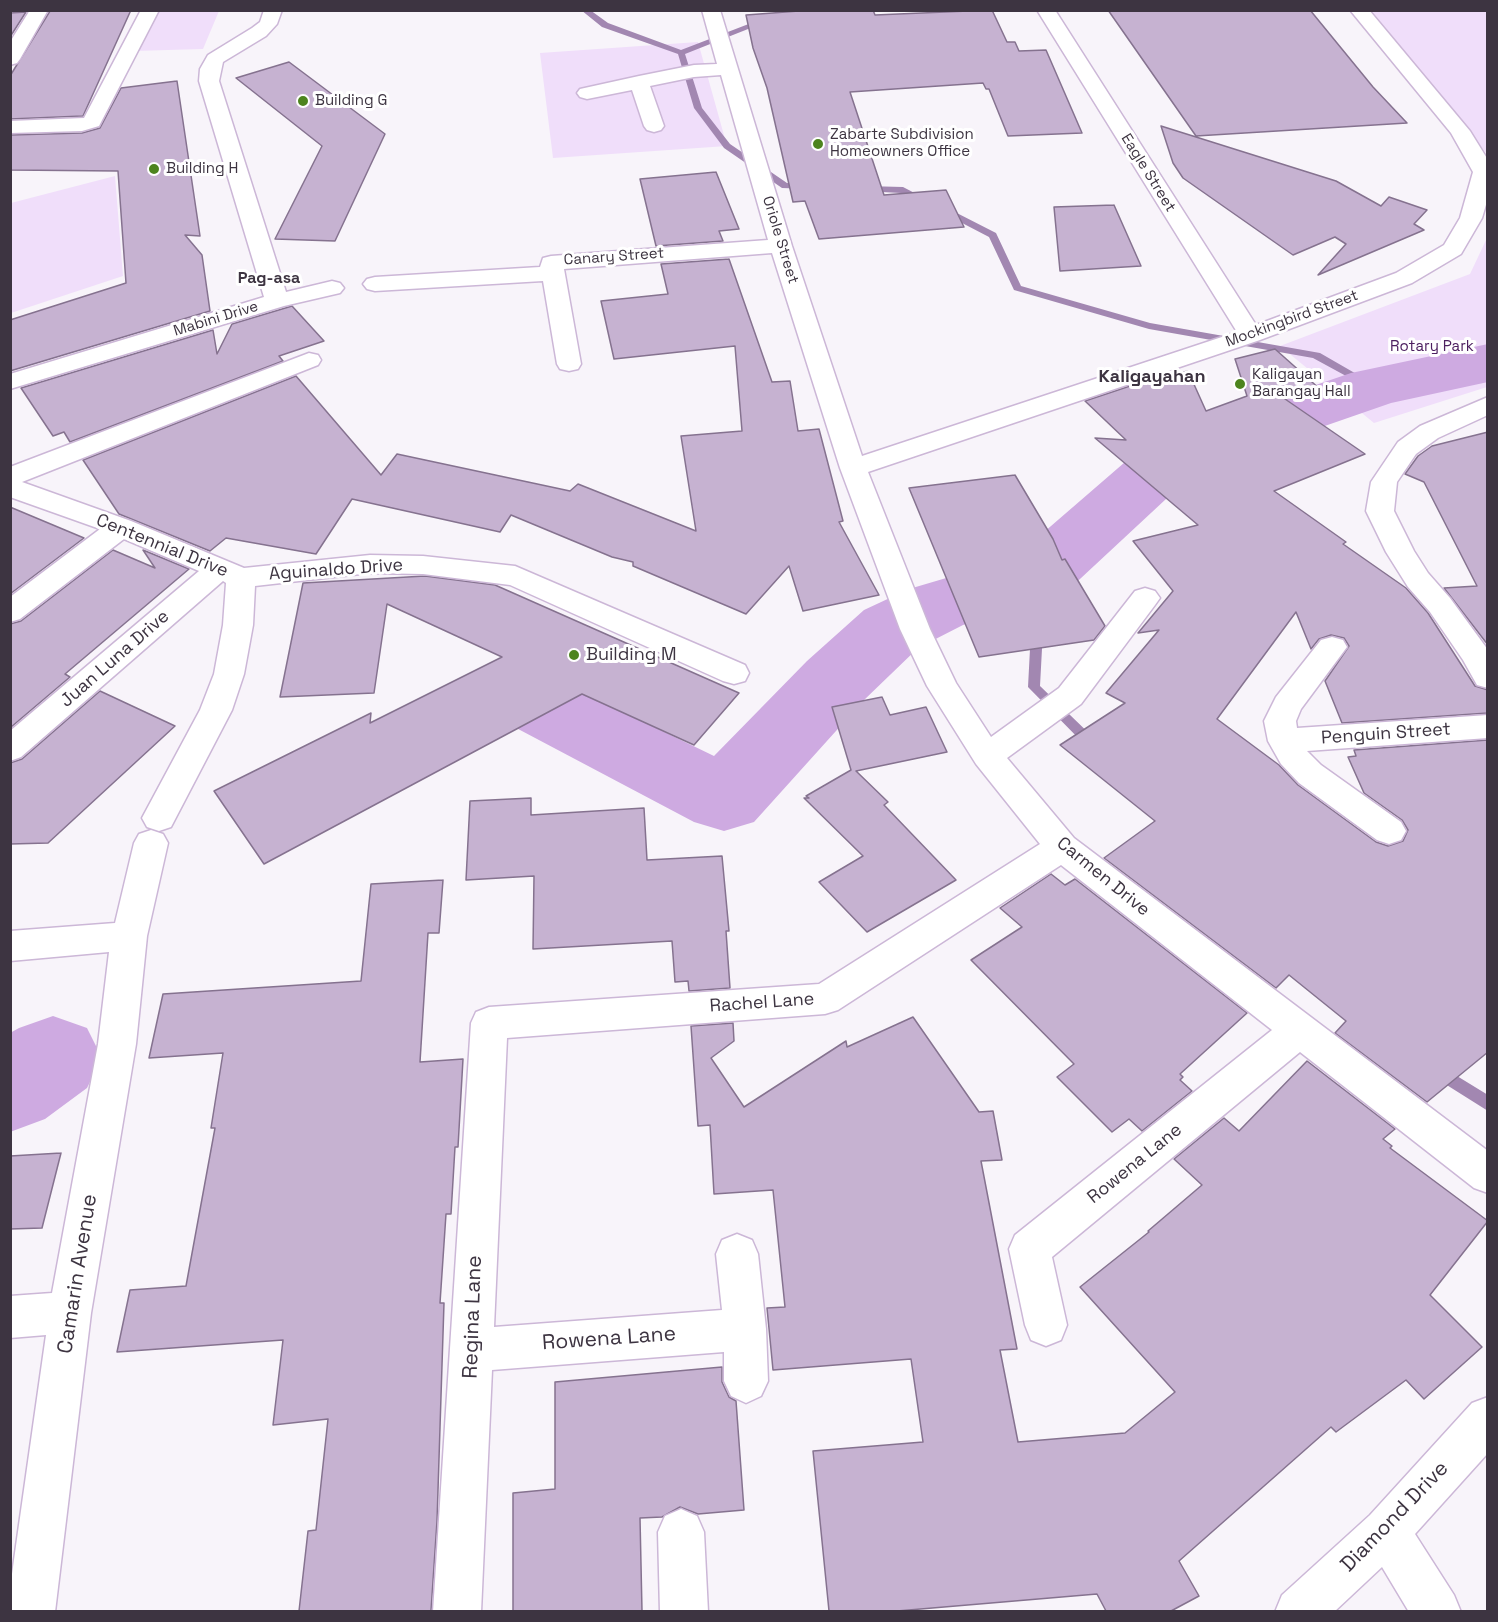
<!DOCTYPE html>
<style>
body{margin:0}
#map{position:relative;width:1498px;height:1622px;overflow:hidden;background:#f8f4fa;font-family:"Space Grotesk",sans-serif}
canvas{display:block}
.frame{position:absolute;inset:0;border:12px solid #3d3441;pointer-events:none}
</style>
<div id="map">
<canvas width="1498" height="1622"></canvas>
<div class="frame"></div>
</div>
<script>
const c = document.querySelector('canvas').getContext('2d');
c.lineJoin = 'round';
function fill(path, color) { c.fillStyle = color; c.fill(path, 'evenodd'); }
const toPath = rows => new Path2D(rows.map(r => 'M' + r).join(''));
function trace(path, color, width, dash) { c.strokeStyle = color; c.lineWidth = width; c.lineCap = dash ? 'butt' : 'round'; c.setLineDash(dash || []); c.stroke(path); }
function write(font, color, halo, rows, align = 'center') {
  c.font = font + ' "Space Grotesk",sans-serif'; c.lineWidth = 6; c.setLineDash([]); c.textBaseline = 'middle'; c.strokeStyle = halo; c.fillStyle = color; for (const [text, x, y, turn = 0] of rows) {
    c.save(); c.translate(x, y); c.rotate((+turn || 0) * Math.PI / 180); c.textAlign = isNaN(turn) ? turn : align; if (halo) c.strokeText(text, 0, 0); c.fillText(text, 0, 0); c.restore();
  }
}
fill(toPath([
 [152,11,219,11,203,49,133,51],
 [1372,11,1487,11,1487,154],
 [698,42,727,146,553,158,540,53],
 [115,176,123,276,11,313,11,203],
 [1487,238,1487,387,1374,423,1280,346,1470,274]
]), '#f0defa');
fill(toPath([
 [581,10,590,10,608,23,681,50,785,10,796,10,685,54,702,108,730,144,787,183,807,184,811,187,810,189,782,188,724,148,694,108,678,54,602,27,581,10],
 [865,186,903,187,928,200,921,202,901,193,862,191,861,189,865,186],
 [941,208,947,208,996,233,1021,286,1150,323,1320,353,1379,387,1378,389,1370,389,1313,358,1149,329,1014,290,989,237,941,212,941,208],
 [1037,626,1043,630,1040,686,1098,742,1100,745,1098,748,1088,748,1028,687,1031,630,1037,626],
 [1439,1065,1488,1095,1488,1111,1434,1077,1431,1072,1434,1067,1439,1065]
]), '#a287b1');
fill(toPath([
 [1488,344,1488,382,1391,403,1293,437,1180,486,1066,592,963,625,918,648,863,701,754,822,724,831,694,822,503,721,491,701,503,681,531,672,559,681,714,756,807,661,864,610,909,589,1014,558,1132,456,1245,409,1351,373,1488,344],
 [53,1016,87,1028,102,1058,87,1088,45,1119,10,1132,10,1033,19,1028,53,1016]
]), '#ceaae1');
const building = toPath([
 [131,10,83,116,10,119,10,76,50,11,131,10],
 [812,10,873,10,875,15,992,10,1007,42,1015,42,1019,51,1046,50,1082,133,1008,136,989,89,986,89,983,83,850,92,884,195,946,190,964,227,819,239,805,201,793,202,767,88,753,48,746,15,812,10],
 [1108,10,1310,10,1373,87,1407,123,1196,136,1108,10],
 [26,12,10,37,10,13,26,12],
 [289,62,385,134,335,241,275,239,322,146,236,78,289,62],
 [177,81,200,236,185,235,202,255,210,311,10,371,10,320,126,283,118,171,10,170,10,135,82,133,100,128,121,88,177,81],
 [1161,126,1336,181,1381,206,1389,197,1427,210,1414,224,1424,230,1318,275,1346,244,1335,237,1293,255,1183,178,1173,163,1161,126],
 [716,172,739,229,719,231,723,241,656,246,640,179,716,172],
 [1114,205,1141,266,1060,271,1054,207,1114,205],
 [729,259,772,382,790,381,798,431,819,429,843,521,839,522,879,595,803,611,789,566,746,614,633,566,633,562,612,557,511,515,500,532,352,499,316,554,226,538,210,551,119,514,83,460,296,376,381,475,397,454,570,491,578,484,696,531,681,436,742,431,735,346,614,359,601,301,668,294,661,264,729,259],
 [292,306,324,341,279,356,283,361,70,442,64,432,53,436,21,388,213,330,217,354,232,324,292,306],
 [1275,349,1321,390,1285,399,1365,454,1274,491,1346,542,1343,544,1406,588,1428,613,1475,686,1488,690,1488,713,1342,723,1325,681,1349,646,1344,638,1331,635,1319,639,1311,649,1296,612,1217,719,1279,765,1298,785,1376,842,1388,846,1403,841,1408,830,1402,820,1364,793,1348,757,1356,756,1354,750,1488,740,1488,1052,1427,1102,1335,1033,1346,1021,1289,975,1276,988,1104,858,1155,821,1060,745,1125,703,1106,693,1159,630,1138,633,1173,591,1133,541,1198,525,1095,438,1126,440,1085,401,1145,381,1188,371,1206,411,1247,396,1235,359,1275,349],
 [1488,432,1488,645,1444,588,1477,586,1424,482,1405,474,1418,456,1432,446,1488,432],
 [1015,475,1053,539,1062,560,1065,559,1105,626,1094,640,979,657,909,488,1015,475],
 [10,507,84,538,10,594,10,507],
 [113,550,155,568,143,550,189,569,65,674,70,677,10,728,10,624,21,621,113,550],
 [425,576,495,585,739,693,694,745,582,694,264,864,214,791,371,713,370,723,502,657,387,604,374,693,280,697,303,583,425,576],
 [100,691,175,726,48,843,10,844,10,763,22,759,100,691],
 [882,697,890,715,926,707,947,752,856,771,888,802,884,805,956,880,867,932,819,882,863,856,804,798,809,798,806,796,851,770,832,707,882,697],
 [531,798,531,815,644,808,647,860,722,856,729,931,726,931,730,988,689,991,688,981,675,982,672,941,533,949,534,876,466,880,470,801,531,798],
 [1051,874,1065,885,1075,879,1247,1013,1180,1074,1183,1077,1180,1080,1192,1091,1142,1131,1129,1119,1112,1132,1057,1077,1074,1064,971,960,1022,927,1000,908,1051,874],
 [443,880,439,933,428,933,420,1062,463,1059,458,1147,455,1147,451,1214,446,1214,440,1303,444,1303,437,1521,431,1611,299,1611,308,1531,316,1530,328,1419,273,1425,283,1340,117,1352,130,1290,186,1286,215,1128,211,1128,223,1053,149,1058,163,994,361,981,371,884,443,880],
 [913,1017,979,1112,993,1111,1002,1160,981,1161,1017,1349,1000,1350,1018,1442,1125,1433,1175,1392,1080,1287,1149,1232,1148,1231,1202,1185,1174,1159,1224,1118,1239,1131,1307,1061,1395,1129,1383,1139,1392,1146,1390,1148,1488,1221,1430,1295,1482,1347,1424,1399,1406,1380,1336,1432,1331,1427,1179,1561,1199,1596,1171,1611,1106,1611,1097,1594,897,1611,829,1611,813,1451,923,1442,911,1359,773,1370,767,1308,785,1307,773,1190,714,1194,710,1125,698,1126,691,1026,733,1023,734,1041,711,1058,744,1107,846,1041,847,1047,913,1017],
 [61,1153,42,1228,10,1229,10,1156,61,1153],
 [722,1367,722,1382,729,1397,736,1401,744,1510,698,1514,680,1507,662,1517,640,1518,642,1611,513,1611,513,1493,555,1489,555,1382,722,1367]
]);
fill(building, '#c6b2d1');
trace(building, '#85728f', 1.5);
const minor = toPath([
 [30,10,48,10,20,59,17,63,10,65,10,42,30,10],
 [141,10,159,10,99,126,82,131,10,133,10,121,84,118,141,10],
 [264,10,282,10,277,24,266,36,223,62,219,81,286,292,332,281,340,283,344,288,340,293,284,306,10,389,10,374,264,297,199,81,200,69,208,55,252,28,260,22,264,10],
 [702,10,720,10,792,246,862,456,1237,332,1037,10,1055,10,1256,325,1396,273,1444,245,1460,218,1473,172,1451,133,1350,10,1369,10,1470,131,1488,160,1488,198,1482,218,1461,254,1412,283,1260,340,868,472,930,629,956,683,991,737,1059,688,1135,591,1145,588,1155,591,1160,598,1155,605,1081,704,1007,758,1074,838,1488,1151,1488,1193,1474,1188,1300,1052,1052,1257,1067,1325,1061,1340,1046,1346,1031,1340,1025,1325,1009,1249,1015,1235,1272,1030,1061,865,838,1010,825,1014,507,1038,494,1327,722,1310,716,1254,722,1240,737,1234,752,1240,758,1254,766,1329,768,1381,761,1396,746,1403,731,1396,724,1381,724,1352,492,1370,481,1612,433,1612,471,1023,476,1012,489,1007,819,984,1040,844,976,764,927,686,900,629,840,468,772,253,564,269,581,364,578,369,569,371,560,369,557,364,543,281,375,291,367,289,363,284,367,279,375,277,540,267,543,258,551,256,768,240,721,75,694,77,650,86,664,126,661,130,654,132,647,130,644,126,632,90,587,99,580,97,577,93,580,89,639,76,694,65,717,64,702,10],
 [309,353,318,355,321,360,318,365,22,482,131,521,244,568,370,555,423,556,515,566,745,665,749,673,745,681,734,684,723,681,510,585,423,574,370,573,255,586,253,625,244,674,232,710,171,827,159,831,147,827,142,818,200,710,214,674,223,625,226,583,223,581,21,757,10,761,10,731,199,571,124,539,20,619,10,622,10,597,100,529,10,497,10,467,309,353],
 [1488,397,1488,415,1438,438,1416,454,1397,482,1394,511,1414,551,1428,573,1450,598,1488,650,1488,688,1477,685,1463,660,1430,612,1408,587,1386,552,1366,511,1371,482,1398,442,1420,426,1488,397],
 [1332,637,1343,640,1347,647,1301,709,1296,721,1297,728,1488,715,1488,738,1307,751,1321,765,1401,822,1406,831,1401,840,1389,844,1377,840,1299,783,1281,764,1268,741,1264,721,1276,697,1321,640,1332,637],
 [151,830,163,834,168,843,147,936,136,1044,91,1313,55,1612,10,1612,10,1588,46,1335,10,1338,10,1296,52,1293,98,1044,109,952,10,961,10,931,115,923,134,843,139,834,151,830],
 [1488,1397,1488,1453,1415,1534,1454,1595,1461,1612,1409,1612,1382,1567,1334,1612,1275,1612,1282,1595,1370,1515,1472,1403,1488,1397],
 [681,1509,697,1516,704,1532,708,1612,660,1612,658,1532,665,1516,681,1509]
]);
trace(minor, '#ccb7d7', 3);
fill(minor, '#fff');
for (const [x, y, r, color] of [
 [303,101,6,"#4d841e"],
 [818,144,6,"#4d841e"],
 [154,169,6,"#4d841e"],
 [1240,384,6,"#4d841e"],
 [574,655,6,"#4d841e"]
]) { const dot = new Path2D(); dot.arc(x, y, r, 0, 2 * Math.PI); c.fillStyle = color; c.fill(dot); trace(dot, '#fff', 2); }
write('15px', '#3d3441', '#fff', [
 ["Building G",315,101],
 ["Zabarte Subdivision",830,135],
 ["Homeowners Office",830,152],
 ["Building H",166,169],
 ["Kaligayan",1252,375],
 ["Barangay Hall",1252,392]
], 'left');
write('15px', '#3d3441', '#fff', [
 ["Eagle Street",1148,173,58],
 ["Oriole Street",780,240,73],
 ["Canary Street",614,257,-4],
 ["Mabini Drive",216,319,-17],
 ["Mockingbird Street",1292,319,-20]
]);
write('15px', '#4d2060', '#fff', [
 ["Rotary Park",1432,347]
]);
write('bold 16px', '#3d3441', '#fff', [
 ["Pag-asa",269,279]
]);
write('bold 18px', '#3d3441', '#fff', [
 ["Kaligayahan",1152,377]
]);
write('18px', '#3d3441', '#fff', [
 ["Centennial Drive",162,546,22],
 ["Aguinaldo Drive",336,570,-4],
 ["Juan Luna Drive",115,659,-41],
 ["Penguin Street",1386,734,-4],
 ["Carmen Drive",1103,877,39],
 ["Rachel Lane",762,1003,-4],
 ["Rowena Lane",1135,1164,-39]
]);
write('18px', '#3d3441', '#fff', [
 ["Building M",586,655]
], 'left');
write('21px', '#3d3441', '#fff', [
 ["Camarin Avenue",78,1274,-81],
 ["Regina Lane",473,1317,-88],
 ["Rowena Lane",609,1339,-4],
 ["Diamond Drive",1395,1517,-46]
]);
</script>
